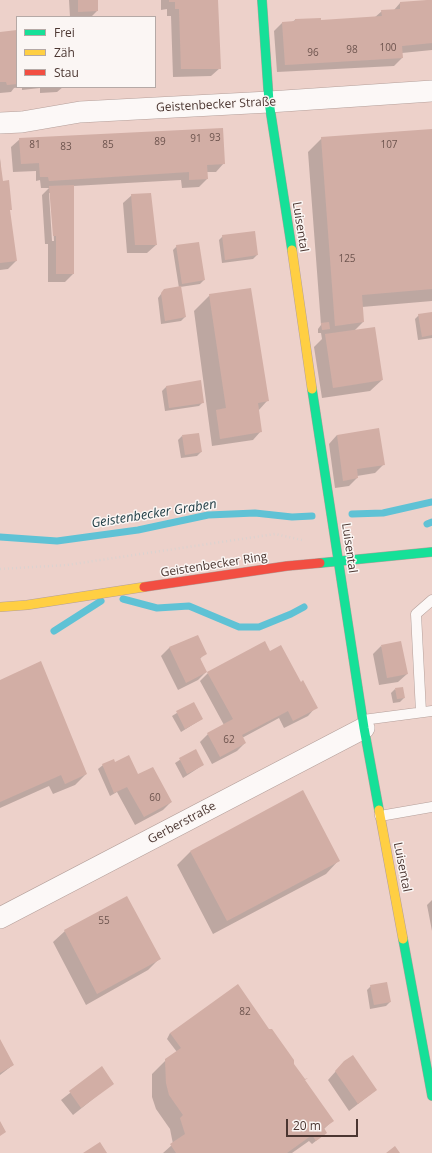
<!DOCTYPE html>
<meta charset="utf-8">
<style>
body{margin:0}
#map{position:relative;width:432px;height:1153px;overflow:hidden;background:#edd1ca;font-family:"Open Sans",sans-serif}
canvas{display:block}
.legend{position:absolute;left:16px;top:16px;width:140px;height:72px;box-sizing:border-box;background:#fbf6f4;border:1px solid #b5a9a6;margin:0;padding:5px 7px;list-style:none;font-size:12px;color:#4b3631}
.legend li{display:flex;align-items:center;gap:8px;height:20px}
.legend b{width:20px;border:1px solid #b5a9a6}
.scale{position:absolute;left:286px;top:1119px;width:72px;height:18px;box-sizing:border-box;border:2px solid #4b3631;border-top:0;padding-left:5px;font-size:12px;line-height:14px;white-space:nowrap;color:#4b3631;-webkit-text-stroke:3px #fbf6f4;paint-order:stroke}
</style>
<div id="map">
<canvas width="432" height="1153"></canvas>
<ul class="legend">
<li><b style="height:5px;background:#16e098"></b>Frei</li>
<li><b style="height:5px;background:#ffcf43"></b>Zäh</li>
<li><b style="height:5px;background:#f24e42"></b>Stau</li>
</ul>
<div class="scale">20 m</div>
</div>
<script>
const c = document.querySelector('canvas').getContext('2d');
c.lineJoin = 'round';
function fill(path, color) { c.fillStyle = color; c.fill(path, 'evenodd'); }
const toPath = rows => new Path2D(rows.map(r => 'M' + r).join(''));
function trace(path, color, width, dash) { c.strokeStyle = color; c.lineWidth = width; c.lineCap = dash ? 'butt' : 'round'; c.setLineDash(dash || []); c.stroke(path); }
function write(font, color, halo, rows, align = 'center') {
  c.font = font + ' "Open Sans",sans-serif'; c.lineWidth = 3; c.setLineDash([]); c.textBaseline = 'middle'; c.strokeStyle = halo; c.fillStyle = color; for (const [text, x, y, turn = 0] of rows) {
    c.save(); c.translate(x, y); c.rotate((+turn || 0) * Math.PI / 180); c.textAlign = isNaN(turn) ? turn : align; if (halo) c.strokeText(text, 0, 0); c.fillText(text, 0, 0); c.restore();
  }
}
fill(toPath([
 [69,0,97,0,97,11,91,17,70,17],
 [161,0,217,0,220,68,211,76,173,77,171,16,167,16,167,9,161,10],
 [432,1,432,50,402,53,402,58,394,66,277,72,274,31,282,23,292,22,295,20,320,19,320,21,374,18,382,11,394,10,400,3],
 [0,33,17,37,17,87,63,87,57,92,40,93,40,88,22,90,22,87,14,88,11,92,0,93],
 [432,130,432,301,362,307,363,322,354,331,382,380,370,391,322,398,314,347,322,339,321,333,318,333,318,329,321,325,308,152,322,138],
 [20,139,224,163,216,172,207,172,207,179,199,187,182,188,181,180,73,186,73,274,65,282,48,282,48,244,45,244,42,195,49,188,41,188,40,180,36,181,36,171,13,172,11,147],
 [49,193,51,193,54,241,52,241],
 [0,158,2,182,11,209,9,211,16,261,8,269,0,270],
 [132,195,156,245,147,253,127,253,123,203],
 [223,236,257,255,253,259,222,263,219,240],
 [177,246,204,280,200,284,180,287,185,317,181,321,161,324,158,298,164,290,179,288,173,250],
 [210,295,267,401,258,411,261,431,253,440,212,446,194,311],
 [432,313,432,338,418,340,415,319,419,315],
 [200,382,203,402,199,406,165,411,162,391,166,387],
 [337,435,384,464,375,473,357,476,357,478,349,486,335,488,329,444],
 [182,436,201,452,197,456,181,458,178,440],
 [197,636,205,653,200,659,206,672,198,680,178,690,161,656,169,648],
 [381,646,407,674,398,682,379,685,373,654],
 [269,652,316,707,308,716,284,728,279,718,242,738,245,743,237,751,212,764,200,742,208,734,224,725,200,681,208,673],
 [0,681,86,774,75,785,53,794,49,786,0,808],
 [395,689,404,698,400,702,393,703,391,693],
 [193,703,202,719,181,732,172,716],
 [195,750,203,765,183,778,175,763],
 [115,764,138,776,171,802,163,810,135,825,117,792,110,796,98,769,103,765],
 [190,852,339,860,326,874,213,934,177,865],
 [432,900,432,931,427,905],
 [65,931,160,958,148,970,86,1005,53,942],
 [371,986,390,1002,386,1006,370,1009,367,990],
 [170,1033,292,1064,332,1121,324,1129,326,1133,312,1144,309,1141,292,1153,163,1153,173,1144,170,1129,156,1109,152,1097,152,1074,166,1060,177,1052,167,1039],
 [0,1041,13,1065,0,1075],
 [102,1068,113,1083,73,1115,61,1100],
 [336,1071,376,1090,349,1111,328,1080]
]), '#0003');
trace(toPath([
 [352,514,383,513,432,502],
 [427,524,432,522],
 [0,537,57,541,138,530,208,515,255,513,292,517,312,516],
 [123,599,157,608,189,606,239,627,259,627,291,614,304,607],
 [54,631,101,601]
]), '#5fc2d5', 7);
fill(toPath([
 [78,0,98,0,98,11,78,12],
 [169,0,218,0,221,69,181,69,179,9,175,9,175,2,169,2],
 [427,0,432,0,432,43,402,46,403,58,285,65,282,22,295,21,295,19,321,18,321,20,382,16,381,10,400,9,400,2],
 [17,30,17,84,7,85,6,82,0,82,0,32],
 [223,128,225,164,207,165,208,179,189,180,189,172,49,181,48,177,40,177,39,163,21,164,19,138],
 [432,129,432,289,362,295,364,322,335,326,321,137],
 [0,159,3,181,9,180,12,210,10,210,17,261,0,263],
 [74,185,74,274,56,274,56,236,53,236,49,186],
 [151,193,157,245,135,245,131,194],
 [255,231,258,255,225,260,222,235],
 [199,242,205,280,182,284,176,245],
 [181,286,186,317,165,321,161,293,164,289],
 [251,288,269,401,258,403,262,432,220,439,216,410,226,408,209,294],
 [432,312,432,335,422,337,418,314],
 [329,322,330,329,322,330,321,323],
 [375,327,383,380,333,388,325,334],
 [201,380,204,403,169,408,166,386],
 [379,428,385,465,357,469,358,478,343,481,337,435],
 [199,433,202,452,185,455,182,435],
 [198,635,207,654,200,658,207,672,265,641,270,651,281,645,301,682,303,680,318,708,293,721,288,711,242,735,246,743,220,757,207,733,233,719,207,672,186,683,169,647],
 [401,641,408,674,387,678,381,645],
 [41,661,87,774,65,784,61,775,0,802,0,680],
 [403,687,405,698,397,699,395,688],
 [194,702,203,719,185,729,176,711],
 [196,749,204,765,187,774,179,758],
 [129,755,138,774,153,767,172,802,144,817,127,787,114,793,102,764,114,759,115,762],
 [303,790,340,861,227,921,190,851],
 [127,896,161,959,97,994,64,930],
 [387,982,391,1002,374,1005,370,985],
 [238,984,269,1029,272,1029,294,1060,294,1064,305,1079,308,1078,305,1080,334,1121,324,1128,327,1133,316,1141,312,1135,287,1153,176,1153,170,1144,185,1134,180,1118,183,1115,169,1095,166,1083,165,1059,181,1048,170,1033],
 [0,1039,14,1065,0,1073],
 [353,1055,377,1090,358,1104,335,1071,344,1061],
 [102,1066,114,1084,81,1108,69,1091],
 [0,1121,6,1132,0,1136],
 [100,1142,107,1153,83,1153],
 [395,1146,400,1153,386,1153]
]), '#d2aea5');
const lane = toPath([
 [421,712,416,614,432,600],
 [363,720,432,711],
 [380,816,432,807]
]);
const street = toPath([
 [0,123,22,122,80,112,269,102,432,91],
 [0,918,364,728]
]);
const fast = toPath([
 [262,0,269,102,292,250],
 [312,389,364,728,379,810],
 [320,563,432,552],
 [403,939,432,1096]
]);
const slow = toPath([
 [292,250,312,389],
 [0,607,27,605,144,587],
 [379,810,403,939]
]);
const jam = toPath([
 [144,587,287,566,320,563]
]);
trace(lane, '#b49f9a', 11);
trace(street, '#b49f9a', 22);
trace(fast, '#b49f9a', 10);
trace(slow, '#b49f9a', 10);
trace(jam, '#b49f9a', 10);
trace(toPath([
 [0,569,67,565,275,534,302,540]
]), '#dbd3d0', 2.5, [1, 3]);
trace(lane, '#fcf8f7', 10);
trace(street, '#fcf8f7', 21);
trace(fast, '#16e098', 9);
trace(slow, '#ffcf43', 9);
trace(jam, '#f24e42', 9);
write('10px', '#6d544e', null, [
 ["100",388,48],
 ["98",352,50],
 ["96",313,53],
 ["93",215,138],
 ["91",196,139],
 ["89",160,142],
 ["81",35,145],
 ["85",108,145],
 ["107",389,145],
 ["83",66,147],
 ["125",347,259],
 ["62",229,740],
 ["60",155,798],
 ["55",104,921],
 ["82",245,1012]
]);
write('12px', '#4b3631', '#fbf6f4', [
 ["Geistenbecker Straße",216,105,-3],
 ["Luisental",300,227,81],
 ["Luisental",349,548,82],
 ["Geistenbecker Ring",214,565,-9],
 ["Gerberstraße",182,823,-28],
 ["Luisental",402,867,79]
]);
write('italic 13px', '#223f47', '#fbf6f4', [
 ["Geistenbecker Graben",154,514,-9]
]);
</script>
